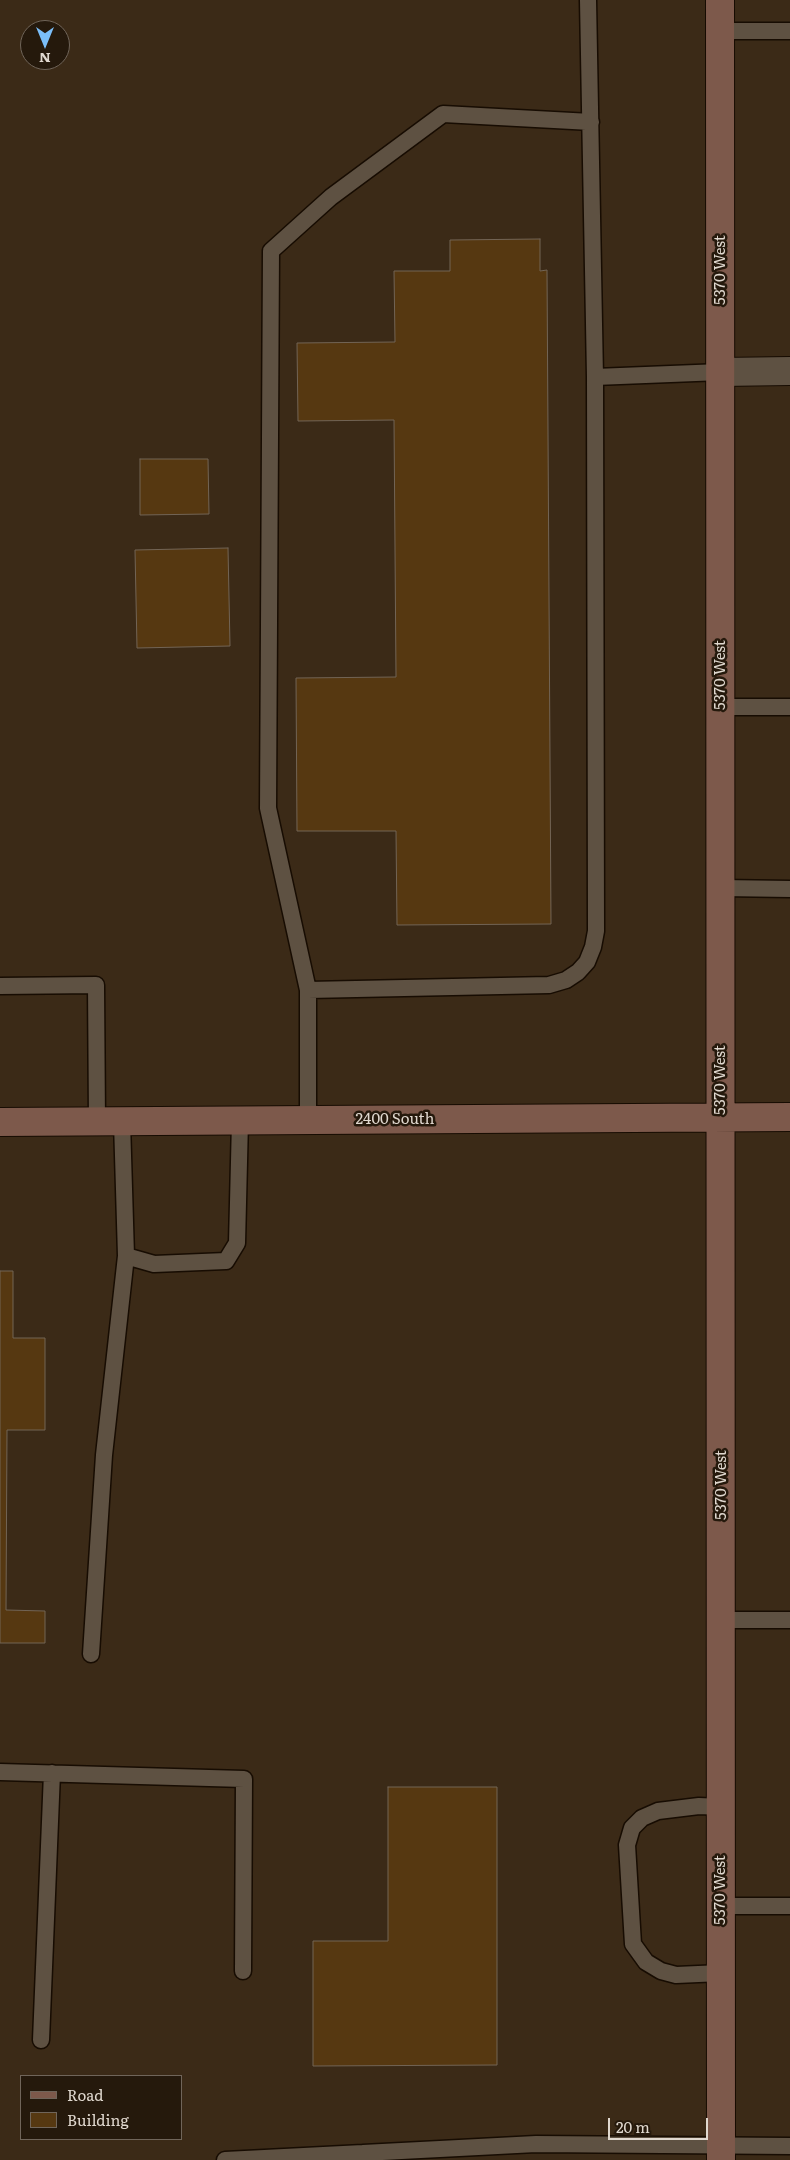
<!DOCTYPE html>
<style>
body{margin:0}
#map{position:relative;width:790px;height:2160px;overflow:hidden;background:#2f2315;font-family:Literata,serif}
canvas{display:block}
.legend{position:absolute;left:20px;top:2075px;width:162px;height:65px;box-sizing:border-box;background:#25190c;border:1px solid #70655a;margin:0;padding:6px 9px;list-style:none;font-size:15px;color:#e0d8cf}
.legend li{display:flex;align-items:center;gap:10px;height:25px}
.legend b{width:25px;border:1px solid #70655a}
.north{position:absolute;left:20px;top:20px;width:50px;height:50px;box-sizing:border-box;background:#25190c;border:1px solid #70655a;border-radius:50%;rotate:180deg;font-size:14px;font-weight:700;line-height:20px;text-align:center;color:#e0d8cf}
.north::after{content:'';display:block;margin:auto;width:18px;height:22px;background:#7bbef8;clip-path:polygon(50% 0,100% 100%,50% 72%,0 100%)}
.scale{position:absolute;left:608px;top:2118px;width:100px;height:22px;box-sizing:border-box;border:2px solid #e0d8cf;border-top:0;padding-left:6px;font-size:15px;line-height:18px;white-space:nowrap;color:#e0d8cf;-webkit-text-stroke:4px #25190c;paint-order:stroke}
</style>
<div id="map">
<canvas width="790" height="2160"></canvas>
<ul class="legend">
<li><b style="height:6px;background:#7d594b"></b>Road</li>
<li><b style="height:14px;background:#563811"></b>Building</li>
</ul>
<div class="north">N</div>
<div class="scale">20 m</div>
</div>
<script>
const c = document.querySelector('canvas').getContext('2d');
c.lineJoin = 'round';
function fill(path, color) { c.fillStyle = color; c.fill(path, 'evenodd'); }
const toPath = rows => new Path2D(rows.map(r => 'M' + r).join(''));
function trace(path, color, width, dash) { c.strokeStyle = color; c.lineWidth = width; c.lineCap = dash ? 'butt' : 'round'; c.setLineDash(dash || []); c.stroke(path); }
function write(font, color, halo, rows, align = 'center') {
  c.font = font + ' Literata,serif'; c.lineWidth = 5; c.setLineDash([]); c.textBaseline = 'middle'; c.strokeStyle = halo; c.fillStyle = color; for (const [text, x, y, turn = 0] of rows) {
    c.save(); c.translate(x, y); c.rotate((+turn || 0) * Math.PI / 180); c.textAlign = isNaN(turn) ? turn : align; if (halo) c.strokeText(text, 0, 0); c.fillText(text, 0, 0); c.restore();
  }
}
fill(toPath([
 [0,0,790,0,790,2160,0,2160],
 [30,30,60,30,60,60,30,60],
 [21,2076,181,2076,181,2139,21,2139]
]), '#3b2a17');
const building = toPath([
 [540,239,540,271,547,270,551,924,397,925,396,831,297,831,296,678,396,677,394,420,298,421,297,343,395,342,394,271,450,271,450,240,540,239],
 [140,459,208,459,209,514,140,515,140,459],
 [228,548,230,646,137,648,135,550,228,548],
 [0,1271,13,1271,13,1338,45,1338,45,1430,7,1430,6,1610,45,1611,45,1643,0,1643,0,1271],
 [388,1787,497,1787,497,2065,313,2066,313,1941,388,1941,388,1787]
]);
fill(building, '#563811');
trace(building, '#726455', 1);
const lane = toPath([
 [588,0,595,377,721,372],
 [720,31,790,31],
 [721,707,790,707],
 [721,888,790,889],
 [0,986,96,985,97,1122],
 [308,990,268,808,271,251,331,197,443,114,591,122],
 [308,1120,308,990,549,985,566,980,578,972,587,962,593,947,596,931,595,377],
 [122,1122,126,1256,154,1264,226,1261,237,1243,240,1121],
 [722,1620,790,1620],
 [91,1654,104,1455,126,1256],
 [0,1772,244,1779,243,1971],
 [721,1807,699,1806,658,1811,642,1818,632,1828,627,1845,633,1944,646,1962,661,1971,676,1975,721,1973],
 [721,1906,790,1906],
 [41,2040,52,1773],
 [225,2160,363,2153],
 [363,2160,363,2153,536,2144,790,2146]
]);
const street = toPath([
 [721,372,790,371]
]);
const secondary = toPath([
 [720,0,721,2160],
 [0,1122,790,1117]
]);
trace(lane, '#170c02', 19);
trace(street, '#170c02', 30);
trace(secondary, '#170c02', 30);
trace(lane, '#5e5142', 16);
trace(street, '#5e5142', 28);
trace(secondary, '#7d594b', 28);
write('15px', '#e0d8cf', '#25190c', [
 ["5370 West",721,270,-90],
 ["5370 West",721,675,-90],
 ["5370 West",721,1080,-90],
 ["2400 South",395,1120],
 ["5370 West",722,1485,-90],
 ["5370 West",721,1890,-90]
]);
</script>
